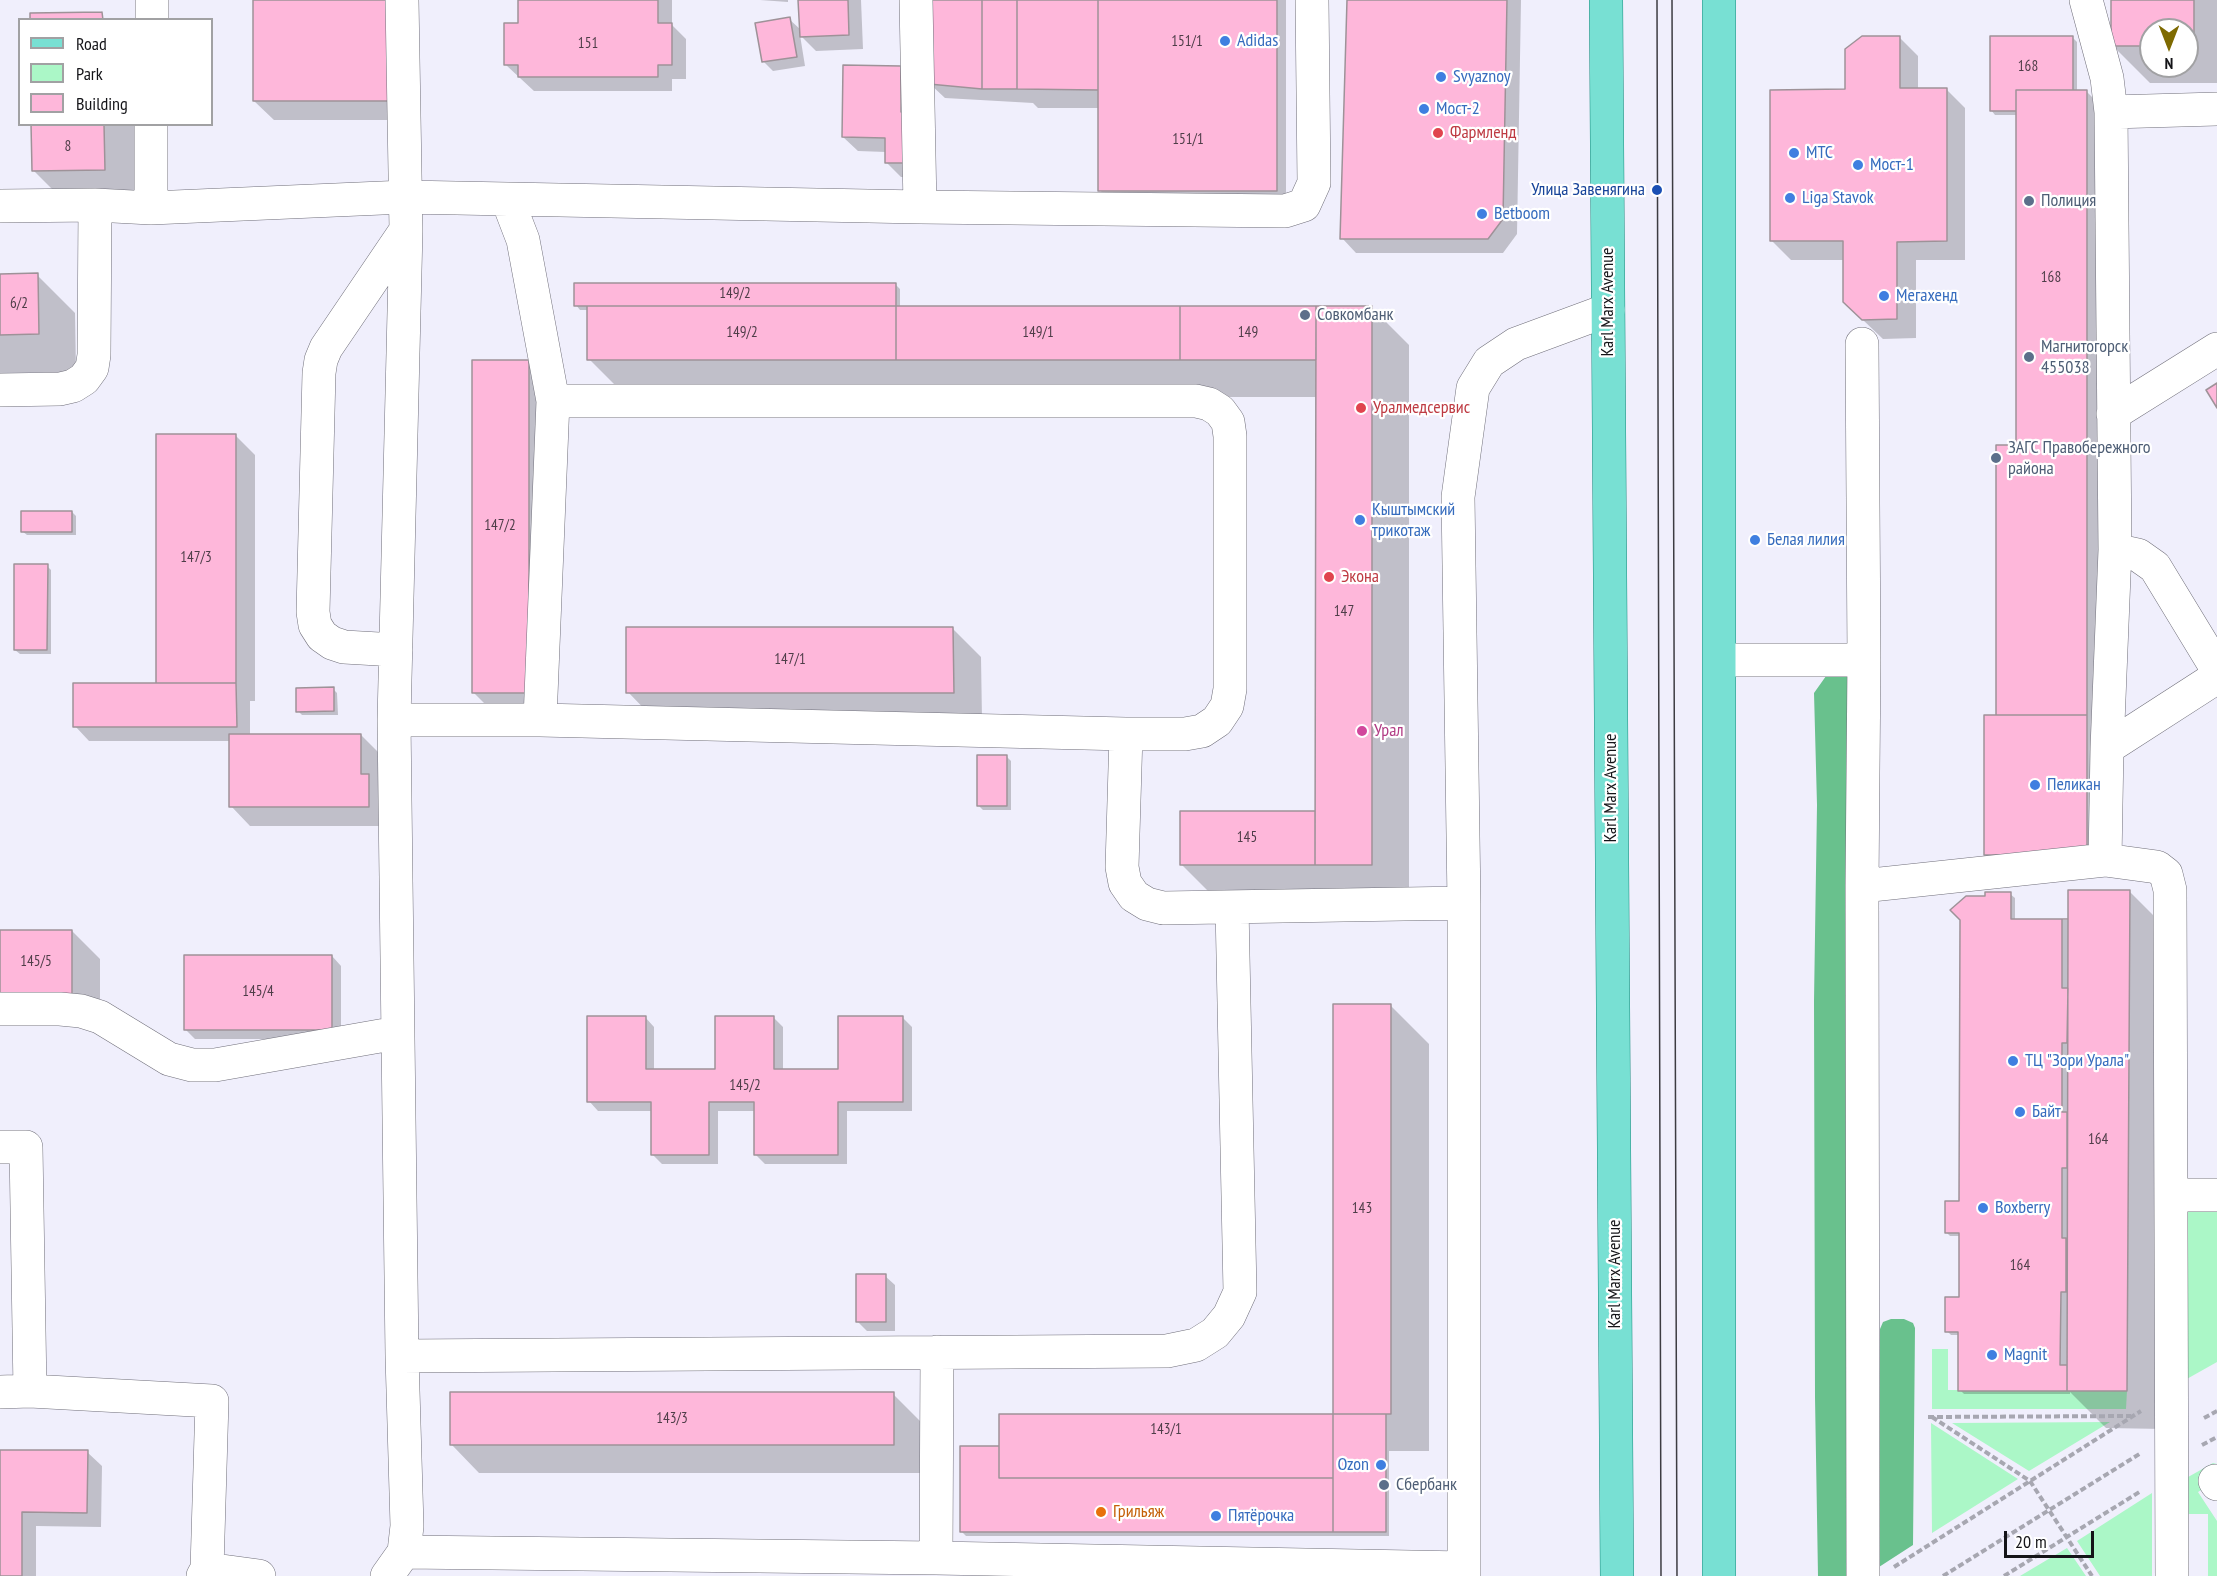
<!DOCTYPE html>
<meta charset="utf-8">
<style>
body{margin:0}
#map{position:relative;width:2217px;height:1576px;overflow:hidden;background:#f0effc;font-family:"PT Sans Narrow",sans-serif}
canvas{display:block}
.legend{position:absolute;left:18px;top:18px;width:195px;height:108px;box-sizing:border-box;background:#fff;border:2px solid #a1a1a3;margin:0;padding:8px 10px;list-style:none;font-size:18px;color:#141418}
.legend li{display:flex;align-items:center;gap:12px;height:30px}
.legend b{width:30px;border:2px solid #a1a1a3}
.north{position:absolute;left:2139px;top:18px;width:60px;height:60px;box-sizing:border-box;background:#fff;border:2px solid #a1a1a3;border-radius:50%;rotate:180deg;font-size:16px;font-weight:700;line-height:24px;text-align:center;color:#141418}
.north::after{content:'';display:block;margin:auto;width:21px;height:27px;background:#7e6a01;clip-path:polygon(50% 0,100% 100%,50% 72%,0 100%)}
.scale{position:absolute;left:2004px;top:1531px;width:90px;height:27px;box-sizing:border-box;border:3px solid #141418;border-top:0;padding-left:8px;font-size:18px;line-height:21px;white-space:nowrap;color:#141418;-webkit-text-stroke:4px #fff;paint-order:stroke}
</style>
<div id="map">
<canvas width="2217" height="1576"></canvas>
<ul class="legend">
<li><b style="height:8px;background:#78e0d3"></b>Road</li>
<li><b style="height:16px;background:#abf7c7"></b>Park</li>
<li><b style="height:16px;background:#feb7da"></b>Building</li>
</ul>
<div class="north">N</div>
<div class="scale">20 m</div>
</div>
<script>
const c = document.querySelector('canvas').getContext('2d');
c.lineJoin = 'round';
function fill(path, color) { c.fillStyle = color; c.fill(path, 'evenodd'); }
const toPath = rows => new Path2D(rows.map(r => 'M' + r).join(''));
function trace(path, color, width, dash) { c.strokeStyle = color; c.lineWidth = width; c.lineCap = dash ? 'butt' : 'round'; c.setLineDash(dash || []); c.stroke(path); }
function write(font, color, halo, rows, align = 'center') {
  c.font = font + ' "PT Sans Narrow",sans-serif'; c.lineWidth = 4.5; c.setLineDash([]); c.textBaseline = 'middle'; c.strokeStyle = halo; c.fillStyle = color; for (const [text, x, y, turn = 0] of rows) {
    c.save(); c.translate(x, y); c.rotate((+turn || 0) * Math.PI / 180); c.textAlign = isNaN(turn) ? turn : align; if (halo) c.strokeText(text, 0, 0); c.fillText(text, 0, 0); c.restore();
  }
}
fill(toPath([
 [2184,1205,2217,1205,2217,1362,2185,1380],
 [1932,1349,1948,1349,1948,1390,2127,1391,2126,1409,1932,1409],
 [2110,1422,2029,1471,1952,1423],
 [1931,1423,2018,1479,1932,1533],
 [2213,1463,2217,1464,2217,1480,2198,1492,2217,1521,2217,1576,2208,1576,2208,1514,2189,1514,2181,1511,2181,1481],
 [2152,1493,2152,1576,2100,1576,2077,1541],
 [2067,1548,2086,1576,2020,1576]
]), '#abf7c7');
fill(toPath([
 [1831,669,1850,672,1856,1576,1818,1576,1815,1397,1814,1001,1817,805,1814,693],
 [1891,1319,1904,1319,1913,1323,1915,1328,1913,1545,1879,1567,1880,1329,1883,1322]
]), '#69c18d');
fill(toPath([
 [254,0,407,0,407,120,274,120,254,101],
 [519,0,672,0,672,25,686,39,686,79,672,79,672,91,534,91,506,65,519,24],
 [760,0,788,0,788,2],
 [800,0,861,0,863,49,816,51,800,35,805,66,773,71,763,61,789,19,801,30],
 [927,0,1286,0,1286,200,1109,200,1100,190,1100,108,1038,108,1033,103,945,98,930,84],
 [1349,0,1521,0,1517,234,1503,253,1356,253,1342,238],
 [2112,0,2217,0,2217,83,2150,83,2112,45],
 [2151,30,2187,30,2187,66,2151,66],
 [1899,37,1918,56,1918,89,1946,89,1965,108,1965,260,1916,260,1916,338,1883,339,1844,302,1844,260,1791,260,1772,241,1847,91],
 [2073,38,2077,42,2077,91,2086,91,2124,129,2096,864,1995,864,1985,854,1998,717,2017,447,2017,115,1995,115,1991,110],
 [901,67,920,177,901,177,886,162,886,152,858,151,843,137],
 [33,124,150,124,151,216,80,217,33,170],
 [37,275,75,313,76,372,0,373,0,276],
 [895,284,900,289,900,307,1371,307,1409,345,1409,902,1219,902,1181,864,1181,812,1316,812,1317,397,627,397,589,359,589,310,580,310,576,305],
 [528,361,556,389,556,720,501,720,473,692],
 [236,436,255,455,255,701,250,701,250,735,361,735,380,754,387,826,250,826,231,806,231,741,89,741,75,726,157,684],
 [72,512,76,516,76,535,27,535,22,531],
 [47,566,51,570,51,654,20,654,15,650],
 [953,629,981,657,982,720,655,720,628,692],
 [333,689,337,693,338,715,302,715,298,711],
 [1007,757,1011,761,1011,810,983,810,978,805],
 [2130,892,2168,930,2164,1429,2106,1428,2070,1392,2070,1394,1964,1394,1960,1390,1960,1335,1951,1335,1947,1331,1961,1298,1961,1236,1950,1236,1946,1232,1960,1203,1986,897,2010,894,2015,898,2015,920,2069,920],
 [0,931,72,931,100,959,100,1022],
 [332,956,341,966,341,1039,195,1039,185,1029],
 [1391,1006,1429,1044,1429,1451,1389,1451,1389,1536,966,1536,962,1532,1001,1448,1334,1415],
 [645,1017,654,1027,654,1071,717,1071,773,1017,783,1027,783,1071,839,1071,902,1017,912,1027,912,1111,847,1111,847,1164,765,1164,756,1155,756,1111,718,1111,718,1164,662,1164,653,1155,653,1111,598,1111,589,1101],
 [885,1276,895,1285,895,1331,867,1331,857,1321],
 [893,1394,921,1422,921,1473,479,1473,452,1445],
 [0,1451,87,1452,102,1466,101,1527,36,1526,36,1576,0,1576]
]), '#0003');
const building = toPath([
 [253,0,388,0,388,101,253,101,253,0],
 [518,0,658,0,658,23,672,23,672,65,658,65,658,77,518,77,518,65,504,65,504,23,518,23,518,0],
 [798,0,848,0,849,35,800,37,798,0],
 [926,0,982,0,982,89,929,84,926,0],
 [982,0,1017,0,1017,89,982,89,982,0],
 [1017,0,1098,0,1098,90,1017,89,1017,0],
 [1098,0,1277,0,1277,191,1098,191,1098,0],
 [1347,0,1507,0,1503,219,1488,239,1340,239,1347,0],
 [2111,0,2194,0,2194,46,2187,46,2187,30,2151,30,2151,46,2111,46,2111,0],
 [102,12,103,20,30,20,30,13,102,12],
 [790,17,797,57,762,62,755,23,790,17],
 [1862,36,1900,36,1900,88,1947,88,1947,241,1897,242,1897,319,1862,320,1843,302,1843,241,1770,241,1770,90,1845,89,1845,49,1862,36],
 [1990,36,2073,36,2073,90,2016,90,2016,111,1990,111,1990,36],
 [843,65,901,66,901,112,907,112,906,163,885,163,885,138,842,137,843,65],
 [2016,90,2087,90,2087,715,1996,715,1996,445,2016,445,2016,90],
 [31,124,104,124,105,170,32,171,31,124],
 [38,273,39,334,0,335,0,274,38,273],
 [574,283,896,283,896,306,574,306,574,283],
 [587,306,896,306,896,360,587,360,587,306],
 [896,306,1180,306,1180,360,896,360,896,306],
 [1180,306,1316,306,1316,360,1180,360,1180,306],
 [1316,306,1372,306,1372,865,1315,865,1316,306],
 [472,360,529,360,529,693,472,693,472,360],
 [2217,383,2217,408,2206,390,2217,383],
 [156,434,236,434,236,683,156,683,156,434],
 [21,511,72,511,72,532,21,532,21,511],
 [14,564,48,564,47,650,14,650,14,564],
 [626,627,953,627,954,693,626,693,626,627],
 [73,683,236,683,237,727,73,727,73,683],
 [334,687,334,711,296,712,296,688,334,687],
 [1984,715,2087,715,2087,855,1984,855,1984,715],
 [229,734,361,734,361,774,369,774,369,807,229,807,229,734],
 [977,755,1007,755,1007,806,977,806,977,755],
 [1180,811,1315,811,1315,865,1180,865,1180,811],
 [2068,890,2130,890,2127,1391,2067,1391,2067,1365,2060,1365,2061,1292,2066,1292,2066,1238,2062,1238,2062,1168,2067,1168,2067,1112,2062,1112,2062,1043,2067,1043,2068,988,2062,988,2062,919,2068,919,2068,890],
 [1985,892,2011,892,2011,919,2068,919,2067,1391,1958,1391,1958,1332,1945,1332,1945,1297,1959,1297,1959,1233,1945,1233,1945,1201,1959,1201,1960,920,1950,910,1966,896,1985,896,1985,892],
 [0,930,72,930,72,994,0,994,0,930],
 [184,955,332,955,332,1030,184,1030,184,955],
 [1333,1004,1391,1004,1391,1414,1333,1414,1333,1004],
 [587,1016,646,1016,646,1069,715,1069,715,1016,774,1016,774,1069,838,1069,838,1016,903,1016,903,1102,838,1102,838,1155,754,1155,754,1102,709,1102,709,1155,651,1155,651,1102,587,1102,587,1016],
 [856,1274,886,1274,886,1322,856,1322,856,1274],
 [450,1392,894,1392,894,1445,450,1445,450,1392],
 [999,1414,1333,1414,1333,1478,999,1478,999,1414],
 [1333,1414,1386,1414,1386,1532,1333,1532,1333,1414],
 [960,1446,999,1446,999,1478,1333,1478,1333,1532,960,1532,960,1446],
 [0,1450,88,1450,87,1513,22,1512,22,1576,0,1576,0,1450]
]);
fill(building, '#feb7da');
trace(building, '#9e9298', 1.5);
const minor = toPath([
 [402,0,406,230,394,720,402,1356,407,1526,404,1552],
 [916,0,920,207],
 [152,20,152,0],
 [2111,112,2217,109],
 [508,201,523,240,553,401,540,720,1126,734,1122,867,1125,883,1134,896,1147,904,1163,908,1464,903],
 [0,206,95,205,151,208,405,197,920,207,1285,211,1304,205,1314,183,1312,0],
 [151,208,151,124],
 [1862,344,1864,660,1862,886,1863,1576],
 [0,390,60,389,73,386,84,379,92,368,94,355,95,205],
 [553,401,1196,401,1209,404,1220,411,1228,422,1230,436,1230,689,1227,706,1217,721,1202,731,1185,734,1126,734],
 [2113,414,2217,349],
 [2115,550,2138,555,2155,567,2217,669],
 [396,650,344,647,332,643,322,636,315,625,313,612,319,373,321,360,326,348,406,230],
 [1720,660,1864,660],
 [394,720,540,720],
 [2107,748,2217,677],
 [2105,860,2157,867,2166,874,2170,890,2172,1576],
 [1862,886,2105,860,2107,748,2115,550,2111,112,2107,78,2086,0],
 [0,1009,60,1009,81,1011,100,1017,169,1059,192,1065,215,1065,397,1033],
 [0,1147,26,1147,30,1391],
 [2171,1195,2217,1195],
 [402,1356,1167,1351,1196,1345,1215,1333,1229,1316,1240,1292,1232,907],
 [0,1392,30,1391,212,1401,207,1569,203,1576],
 [2215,1481,2217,1484],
 [936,1558,937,1352],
 [207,1569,259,1576],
 [387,1576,404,1552,936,1558,1464,1568],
 [1464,1576,1464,903,1458,497,1473,388,1489,362,1516,344,1608,310]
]);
const major = toPath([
 [1606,0,1617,1576],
 [1719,1576,1719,0]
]);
trace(minor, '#706f7a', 34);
trace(major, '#1a8b7e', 34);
trace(toPath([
 [1928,1417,2131,1416],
 [1932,1417,2030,1481,2092,1576],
 [2204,1418,2217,1411],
 [2202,1445,2217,1437],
 [1894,1567,2141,1411],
 [1943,1576,2141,1453],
 [2004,1576,2141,1491]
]), '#a7a7b1', 4, [6, 3]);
trace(minor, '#fff', 33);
trace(major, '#78e0d3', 33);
trace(toPath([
 [1657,0,1661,1576],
 [1672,0,1677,1576]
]), '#3d3c42', 1.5);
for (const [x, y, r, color] of [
 [1225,41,6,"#3f7fe0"],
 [1441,77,6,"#3f7fe0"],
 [1424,109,6,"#3f7fe0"],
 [1438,133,6,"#e0444e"],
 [1794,153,6,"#3f7fe0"],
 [1858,165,6,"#3f7fe0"],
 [1657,190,6,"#1a4fb4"],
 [1790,198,6,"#3f7fe0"],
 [2029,201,6,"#5c6f8a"],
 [1482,214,6,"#3f7fe0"],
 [1884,296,6,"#3f7fe0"],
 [1305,315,6,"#5c6f8a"],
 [2029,357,6,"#5c6f8a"],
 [1361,408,6,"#e0444e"],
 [1996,458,6,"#5c6f8a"],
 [1360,520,6,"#3f7fe0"],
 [1755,540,6,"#3f7fe0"],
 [1329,577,6,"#e0444e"],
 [1362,731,6,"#d1479c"],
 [2035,785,6,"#3f7fe0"],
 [2013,1061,6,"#3f7fe0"],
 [2020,1112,6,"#3f7fe0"],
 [1983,1208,6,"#3f7fe0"],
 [1992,1355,6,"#3f7fe0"],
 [1381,1465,6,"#3f7fe0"],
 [1384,1485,6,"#5c6f8a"],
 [1101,1512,6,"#e8710a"],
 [1216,1516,6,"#3f7fe0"]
]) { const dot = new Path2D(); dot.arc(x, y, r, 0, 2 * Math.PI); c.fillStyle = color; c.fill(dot); trace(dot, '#fff', 2); }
write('15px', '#4e3d48', null, [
 ["151/1",1187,42],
 ["151",588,44],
 ["168",2028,67],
 ["151/1",1188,140],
 ["8",68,147],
 ["168",2051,278],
 ["149/2",735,294],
 ["6/2",19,304],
 ["149/2",742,333],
 ["149/1",1038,333],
 ["149",1248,333],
 ["147/2",500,526],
 ["147/3",196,558],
 ["147",1344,612],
 ["147/1",790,660],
 ["145",1247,838],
 ["145/5",36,962],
 ["145/4",258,992],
 ["145/2",745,1086],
 ["164",2098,1140],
 ["143",1362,1209],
 ["164",2020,1266],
 ["143/3",672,1419],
 ["143/1",1166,1430]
]);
write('18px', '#366cbe', '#fff', [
 ["Adidas",1237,41],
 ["Svyaznoy",1453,77],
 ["Мост-2",1436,109],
 ["МТС",1806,153],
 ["Мост-1",1870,165],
 ["Liga Stavok",1802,198],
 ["Betboom",1494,214],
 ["Мегахенд",1896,296],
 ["Кыштымский",1372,510],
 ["трикотаж",1372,531],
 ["Белая лилия",1767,540],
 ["Пеликан",2047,785],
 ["ТЦ \"Зори Урала\"",2025,1061],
 ["Байт",2032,1112],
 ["Boxberry",1995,1208],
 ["Magnit",2004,1355],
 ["Ozon",1369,1465,"right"],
 ["Пятёрочка",1228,1516]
], 'left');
write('18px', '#be3a42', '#fff', [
 ["Фармленд",1450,133],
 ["Уралмедсервис",1373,408],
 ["Экона",1341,577]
], 'left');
write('18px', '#164399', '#fff', [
 ["Улица Завенягина",1645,190]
], 'right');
write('18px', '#4e5e75', '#fff', [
 ["Полиция",2041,201],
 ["Совкомбанк",1317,315],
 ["Магнитогорск",2041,347],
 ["455038",2041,368],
 ["ЗАГС Правобережного",2008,448],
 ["района",2008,469],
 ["Сбербанк",1396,1485]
], 'left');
write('18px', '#141418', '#fff', [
 ["Karl Marx Avenue",1608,302,-90],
 ["Karl Marx Avenue",1611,788,-90],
 ["Karl Marx Avenue",1615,1274,-90]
]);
write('18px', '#b23c85', '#fff', [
 ["Урал",1374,731]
], 'left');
write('18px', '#c56008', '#fff', [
 ["Грильяж",1113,1512]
], 'left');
</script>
